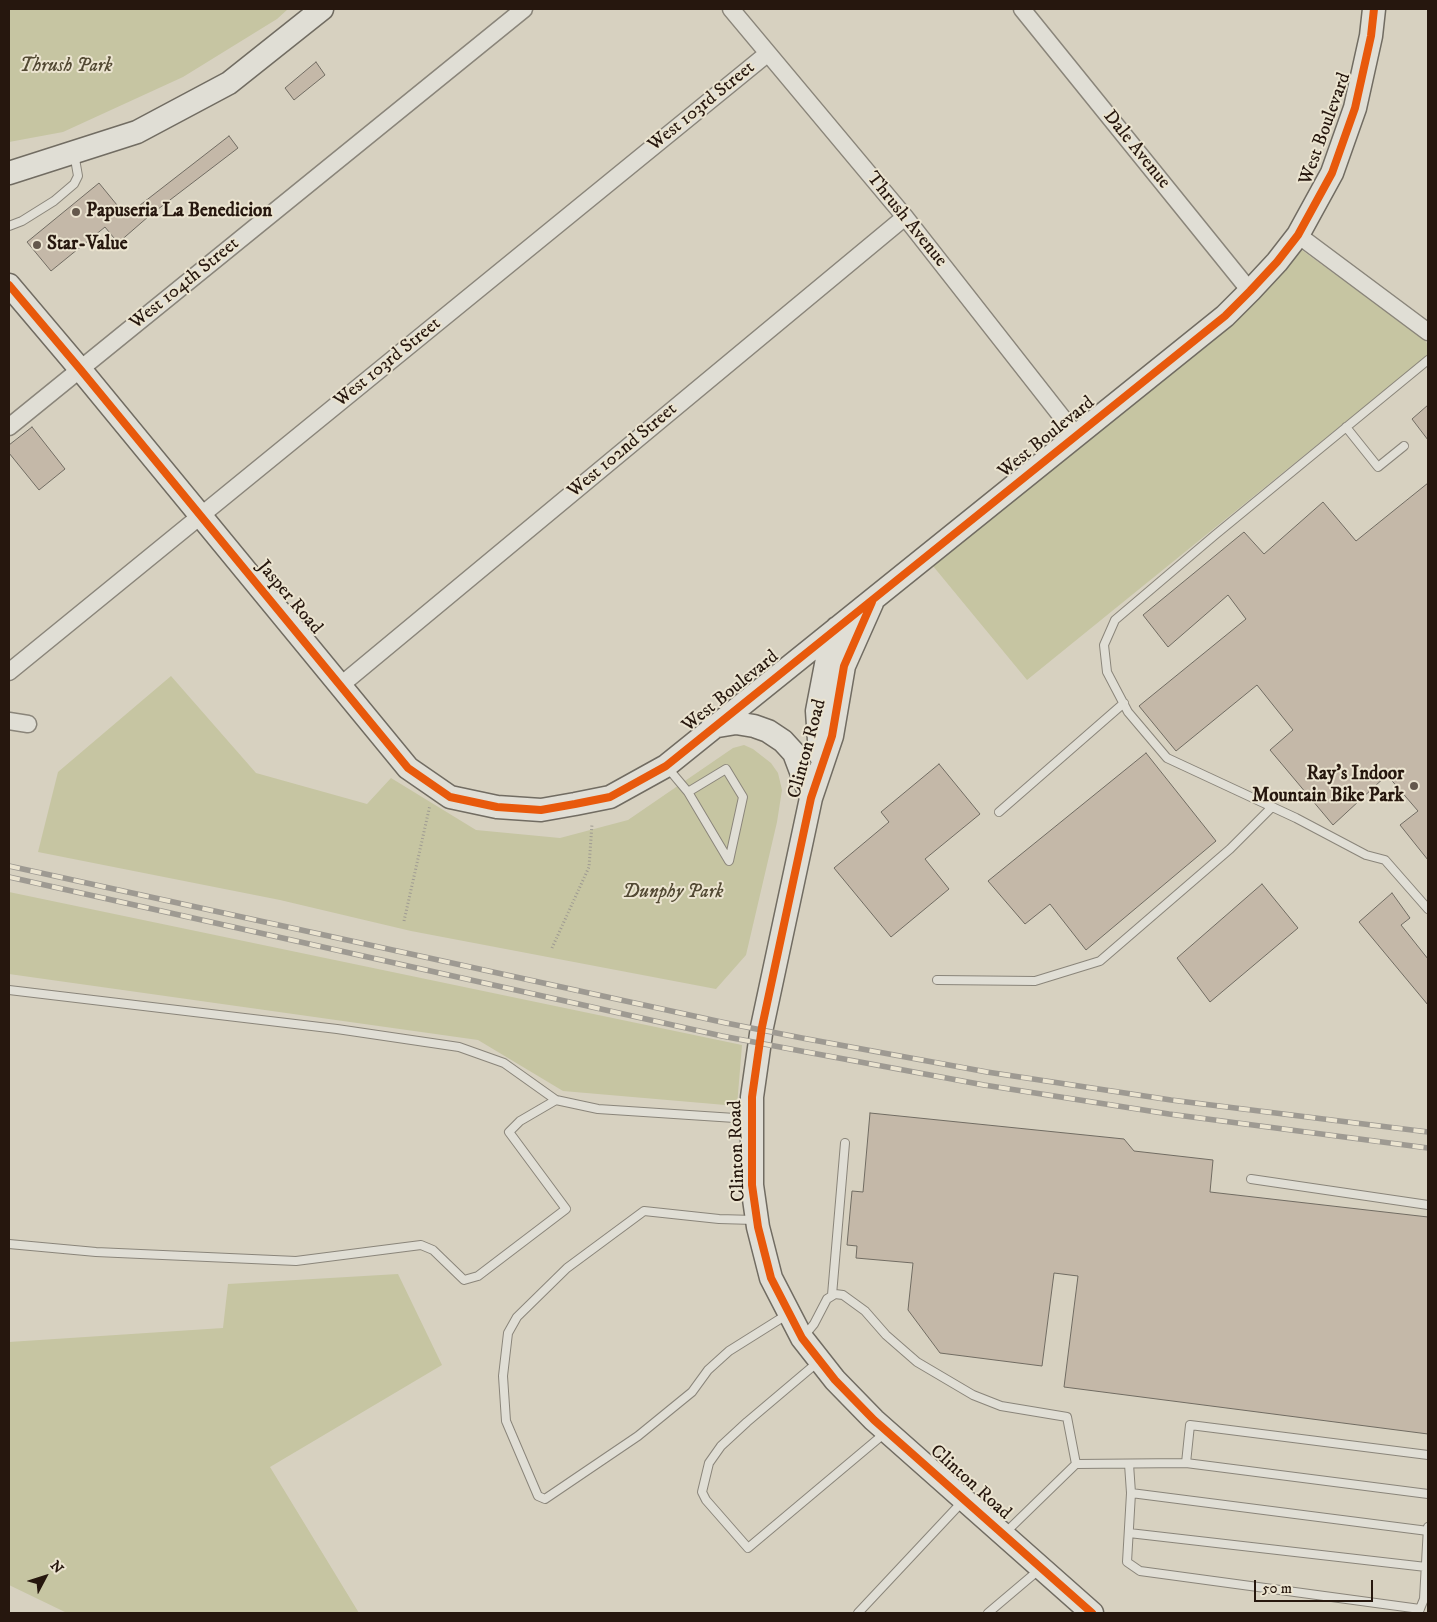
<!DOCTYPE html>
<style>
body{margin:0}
#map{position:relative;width:1437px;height:1622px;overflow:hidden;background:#d7d1c0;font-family:"IM FELL DW Pica",serif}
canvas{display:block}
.frame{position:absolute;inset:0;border:10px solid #26170e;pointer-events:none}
.north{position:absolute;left:20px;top:1552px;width:50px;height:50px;-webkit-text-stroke:4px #ebe4d0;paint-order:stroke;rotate:50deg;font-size:14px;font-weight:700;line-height:20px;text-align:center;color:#26170e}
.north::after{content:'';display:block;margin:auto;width:18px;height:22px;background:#26170e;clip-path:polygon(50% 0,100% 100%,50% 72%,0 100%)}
.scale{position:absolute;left:1254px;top:1580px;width:119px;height:22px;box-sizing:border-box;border:2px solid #26170e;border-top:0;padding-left:6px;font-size:15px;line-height:18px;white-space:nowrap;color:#26170e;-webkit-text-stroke:4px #ebe4d0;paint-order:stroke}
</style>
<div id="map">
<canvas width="1437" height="1622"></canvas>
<div class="frame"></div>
<div class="north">N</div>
<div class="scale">50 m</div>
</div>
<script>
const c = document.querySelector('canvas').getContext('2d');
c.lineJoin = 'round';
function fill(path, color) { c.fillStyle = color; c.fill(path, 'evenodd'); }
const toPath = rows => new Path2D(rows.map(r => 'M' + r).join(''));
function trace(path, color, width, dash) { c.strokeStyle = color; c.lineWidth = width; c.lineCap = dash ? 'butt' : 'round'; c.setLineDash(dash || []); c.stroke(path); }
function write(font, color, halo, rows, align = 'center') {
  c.font = font + ' "IM FELL DW Pica",serif'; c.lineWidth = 4; c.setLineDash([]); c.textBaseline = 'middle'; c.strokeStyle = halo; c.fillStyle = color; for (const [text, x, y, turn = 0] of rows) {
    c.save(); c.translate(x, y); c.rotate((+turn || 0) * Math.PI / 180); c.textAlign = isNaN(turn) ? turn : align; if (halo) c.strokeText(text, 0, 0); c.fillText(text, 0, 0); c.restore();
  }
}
fill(toPath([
 [9,9,288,9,277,19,183,77,63,132,9,142],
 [1299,248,1424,339,1428,345,1428,355,1027,680,933,566,1196,354],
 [171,676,256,773,367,804,391,778,476,830,560,838,628,820,733,748,744,745,753,749,771,763,778,773,782,790,777,822,746,955,716,989,411,931,280,900,38,852,58,772],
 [9,892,742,1045,737,1106,563,1091,478,1040,9,974],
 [398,1274,442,1365,270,1467,359,1613,67,1613,9,1585,9,1342,223,1328,228,1284]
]), '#c6c5a2');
const building = toPath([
 [316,62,325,75,294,100,285,88,316,62],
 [229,136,238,148,149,216,118,243,105,227,51,271,27,242,99,183,126,216,229,136],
 [1428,405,1428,440,1412,419,1428,405],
 [32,427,65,469,39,490,9,453,9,445,32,427],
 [1428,483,1428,860,1400,825,1418,811,1387,775,1333,825,1270,750,1293,730,1257,685,1176,751,1139,706,1246,619,1228,595,1168,647,1143,615,1244,532,1264,554,1323,502,1356,541,1428,483],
 [1146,753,1216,841,1086,950,1050,904,1025,924,988,881,1146,753],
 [939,764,980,814,925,859,949,889,891,937,834,868,889,822,881,812,939,764],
 [1262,884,1298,928,1210,1002,1177,958,1262,884],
 [1392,893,1410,918,1401,925,1428,959,1428,1005,1359,922,1392,893],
 [870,1113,1124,1139,1134,1151,1213,1160,1210,1192,1428,1217,1428,1434,1064,1387,1078,1276,1054,1273,1042,1366,940,1353,908,1310,913,1263,856,1258,857,1246,847,1245,852,1191,863,1192,870,1113]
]);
fill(building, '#c4b8a8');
trace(building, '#716c62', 1);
const lane = toPath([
 [9,226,22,221,54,201,74,184,78,176,74,153],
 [1428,360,1215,535,1115,620,1104,645,1107,672,1128,712,1167,758,1296,818,1366,855,1385,860,1428,909],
 [1346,427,1378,467,1404,446],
 [667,767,688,792,729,861,743,797,726,769,688,792],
 [999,812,1124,703],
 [937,980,1035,981,1100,961,1230,849,1272,807],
 [9,990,337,1029,459,1047,504,1063,556,1100,598,1109,750,1119],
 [1251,1179,1428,1205],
 [754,1220,719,1219,644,1211,567,1268,517,1317,508,1333,503,1376,506,1421,538,1496,545,1499,638,1436,692,1392,708,1370,729,1351,788,1314],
 [9,1244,96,1252,296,1261,421,1245,433,1250,464,1280,478,1276,566,1209,509,1132,520,1121,556,1100],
 [832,1295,845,1143],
 [804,1336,814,1324,827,1299,835,1294,843,1295,865,1311,886,1335,917,1362,973,1395,1001,1406,1067,1417,1076,1464],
 [818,1362,747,1422,721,1446,709,1463,702,1492,706,1500,748,1548,885,1433],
 [1186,1463,1190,1425,1428,1455],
 [1129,1464,1131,1493,1127,1562,1140,1571,1420,1609],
 [1131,1493,1428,1531],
 [1005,1533,1076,1464,1186,1463,1428,1494],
 [1129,1533,1426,1567],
 [1419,1611,1424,1599,1428,1527],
 [858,1613,963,1501],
 [988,1613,1040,1569]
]);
const street = toPath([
 [731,9,905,217,1076,435],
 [1022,9,1250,291],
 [1298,235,1428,332],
 [9,427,524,9],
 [9,672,767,54],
 [341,685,905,217],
 [9,721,28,724]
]);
const secondary = toPath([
 [9,173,137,132,229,83,322,9],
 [9,285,80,369,408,768,450,797,497,807,541,810,575,804,610,797,666,766,1225,316,1250,291,1277,262,1298,235,1332,173,1355,108,1371,36,1374,9],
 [872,603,844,666,832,736,811,798,762,1027,752,1097,752,1185,758,1227,771,1278,802,1338,835,1380,874,1420,1092,1613],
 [712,727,736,723,754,726,768,731,783,741,794,753,811,798],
 [820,755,817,711,827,659,837,628]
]);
trace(lane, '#8a857a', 10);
trace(street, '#8a857a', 19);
trace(secondary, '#716c62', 25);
trace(toPath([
 [404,921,430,805],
 [552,948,589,867,592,824]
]), '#9e9a92', 3, [1, 2.5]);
trace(lane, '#e0ded5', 8);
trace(street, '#e0ded5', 16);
trace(secondary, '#e0ded5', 22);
const rail = toPath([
 [9,866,726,1023,802,1038,987,1072,1171,1100,1428,1132],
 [9,877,722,1036,801,1051,984,1085,1169,1114,1428,1148]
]);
trace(rail, '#9e9a92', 5.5);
trace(rail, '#ebe4d0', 4, [11]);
trace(toPath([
 [9,285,80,369,408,768,450,797,497,807,541,810,575,804,610,797,666,766,1225,316,1250,291,1277,262,1298,235,1332,173,1355,108,1371,36,1374,9],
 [872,602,844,666,832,736,811,798,762,1027,752,1097,752,1185,758,1227,771,1278,802,1338,835,1380,874,1420,1092,1613]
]), '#e8590c', 8);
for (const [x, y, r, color] of [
 [76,212,5,"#64584c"],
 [37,245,5,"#64584c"],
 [1414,786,5,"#64584c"]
]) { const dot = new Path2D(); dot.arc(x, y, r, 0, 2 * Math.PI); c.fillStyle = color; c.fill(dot); trace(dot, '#ebe4d0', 2); }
write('italic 19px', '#524933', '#ebe4d0', [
 ["Thrush Park",66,67],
 ["Dunphy Park",673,893]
]);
write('19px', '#26170e', '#ebe4d0', [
 ["West 103rd Street",702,107,-39],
 ["West Boulevard",1326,129,-70],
 ["Dale Avenue",1136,150,51],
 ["Thrush Avenue",906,220,51],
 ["West 104th Street",185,284,-39],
 ["West 103rd Street",388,363,-39],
 ["West Boulevard",1047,438,-39],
 ["West 102nd Street",623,451,-40],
 ["Jasper Road",289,598,50],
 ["West Boulevard",731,692,-39],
 ["Clinton Road",808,749,-75],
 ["Clinton Road",738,1151,-92],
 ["Clinton Road",970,1483,42]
]);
write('bold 19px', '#26170e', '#ebe4d0', [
 ["Papuseria La Benedicion",86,212],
 ["Star-Value",47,245],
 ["Ray's Indoor",1404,775,"right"],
 ["Mountain Bike Park",1404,797,"right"]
], 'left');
</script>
